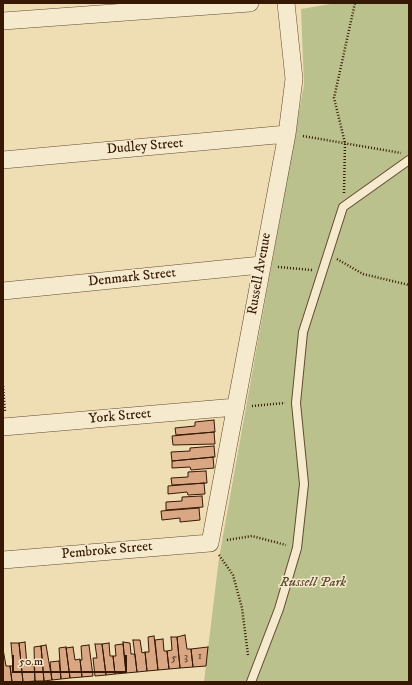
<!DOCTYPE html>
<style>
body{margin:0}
#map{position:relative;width:412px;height:685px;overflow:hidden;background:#efdeb4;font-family:"IM FELL DW Pica",serif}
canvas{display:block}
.frame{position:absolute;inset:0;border:4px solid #361804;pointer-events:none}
.scale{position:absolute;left:12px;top:655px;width:115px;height:18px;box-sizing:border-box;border:2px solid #361804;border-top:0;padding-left:5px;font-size:12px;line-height:14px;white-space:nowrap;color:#361804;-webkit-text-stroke:3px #f5eace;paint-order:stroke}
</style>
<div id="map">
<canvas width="412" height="685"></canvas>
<div class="frame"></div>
<div class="scale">50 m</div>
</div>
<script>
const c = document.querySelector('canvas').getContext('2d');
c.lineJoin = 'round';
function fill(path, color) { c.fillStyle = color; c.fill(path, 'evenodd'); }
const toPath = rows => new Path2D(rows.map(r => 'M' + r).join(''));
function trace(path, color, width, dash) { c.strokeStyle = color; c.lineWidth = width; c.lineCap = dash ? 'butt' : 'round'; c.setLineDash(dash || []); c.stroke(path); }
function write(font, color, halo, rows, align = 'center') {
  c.font = font + ' "IM FELL DW Pica",serif'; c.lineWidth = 3; c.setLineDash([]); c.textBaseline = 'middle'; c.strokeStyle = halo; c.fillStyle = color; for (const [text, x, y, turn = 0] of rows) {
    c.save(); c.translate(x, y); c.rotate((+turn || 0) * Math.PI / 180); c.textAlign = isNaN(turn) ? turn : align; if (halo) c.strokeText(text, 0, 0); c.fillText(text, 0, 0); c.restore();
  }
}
fill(toPath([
 [336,3,409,3,409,682,204,682,219,558,304,84,301,9]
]), '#bac18c');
const building = toPath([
 [214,420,215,432,176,435,175,428,195,426,195,422,214,420],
 [214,432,215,444,173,445,172,436,214,432],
 [214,446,215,457,172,461,171,452,190,451,190,448,214,446],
 [213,457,214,468,191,470,190,467,172,468,172,461,213,457],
 [206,471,207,483,172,485,171,478,188,477,188,472,206,471],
 [204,483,205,494,188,495,187,492,168,494,168,486,204,483],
 [202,496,203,507,166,510,166,502,182,501,182,497,202,496],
 [199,508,200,520,180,522,180,518,162,520,161,511,199,508],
 [185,635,187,649,191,649,193,667,180,668,177,637,185,635],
 [154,636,158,670,147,671,145,652,149,652,148,637,154,636],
 [171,637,177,637,180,668,169,669,167,651,172,650,171,637],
 [163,639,164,651,167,651,169,669,158,670,155,640,163,639],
 [133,640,140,640,142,653,145,652,147,671,137,672,133,640],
 [25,642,27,665,34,664,35,681,23,682,19,643,25,642],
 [123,642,130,643,131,654,135,654,137,672,126,673,123,642],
 [11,643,19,643,23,682,12,682,10,666,13,666,11,643],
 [109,643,110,656,113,656,115,674,106,675,102,644,109,643],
 [95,644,102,644,106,675,95,676,93,658,97,658,95,644],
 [123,644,126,673,115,674,113,656,116,656,115,645,123,644],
 [46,645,52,680,44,681,41,646,46,645],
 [89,645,93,676,82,677,80,660,82,660,81,646,89,645],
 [41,646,44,681,35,681,34,647,41,646],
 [66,647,70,678,61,679,59,648,66,647],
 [73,647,75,660,80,659,82,677,70,678,66,648,73,647],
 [208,647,206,666,193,667,191,649,208,647],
 [3,649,6,666,10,666,12,682,3,682,3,649],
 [59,661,61,679,52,680,50,662,59,661]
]);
fill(building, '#daa784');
trace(building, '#361804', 1);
const lane = toPath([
 [251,682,279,609,297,548,304,484,296,403,303,332,343,207,409,160]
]);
const street = toPath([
 [3,21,250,3],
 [3,160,287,134],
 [3,291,261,265],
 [3,427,236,407],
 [3,560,210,543,287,134,294,79,286,3]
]);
trace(lane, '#644a30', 10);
trace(street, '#644a30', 18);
trace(toPath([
 [303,136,401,153],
 [344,193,345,143,334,98,355,3],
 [337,259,363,274,409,285],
 [278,267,312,270],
 [3,386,5,411],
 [252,406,285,403],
 [227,540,252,536,286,545],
 [219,555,233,575,242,608,248,655]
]), '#361804', 2.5, [1, 2]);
trace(lane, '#f5eace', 8);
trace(street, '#f5eace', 17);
write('12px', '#5f3c24', null, [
 ["1",200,657],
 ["3",186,658],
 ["5",174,659]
]);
write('14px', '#361804', '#f5eace', [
 ["Dudley Street",145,147,-5],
 ["Russell Avenue",260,274,-80],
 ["Denmark Street",132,278,-6],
 ["York Street",120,417,-5],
 ["Pembroke Street",107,551,-5]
]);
write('italic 14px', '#5e4b2d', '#f5eace', [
 ["Russell Park",313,583]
]);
</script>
